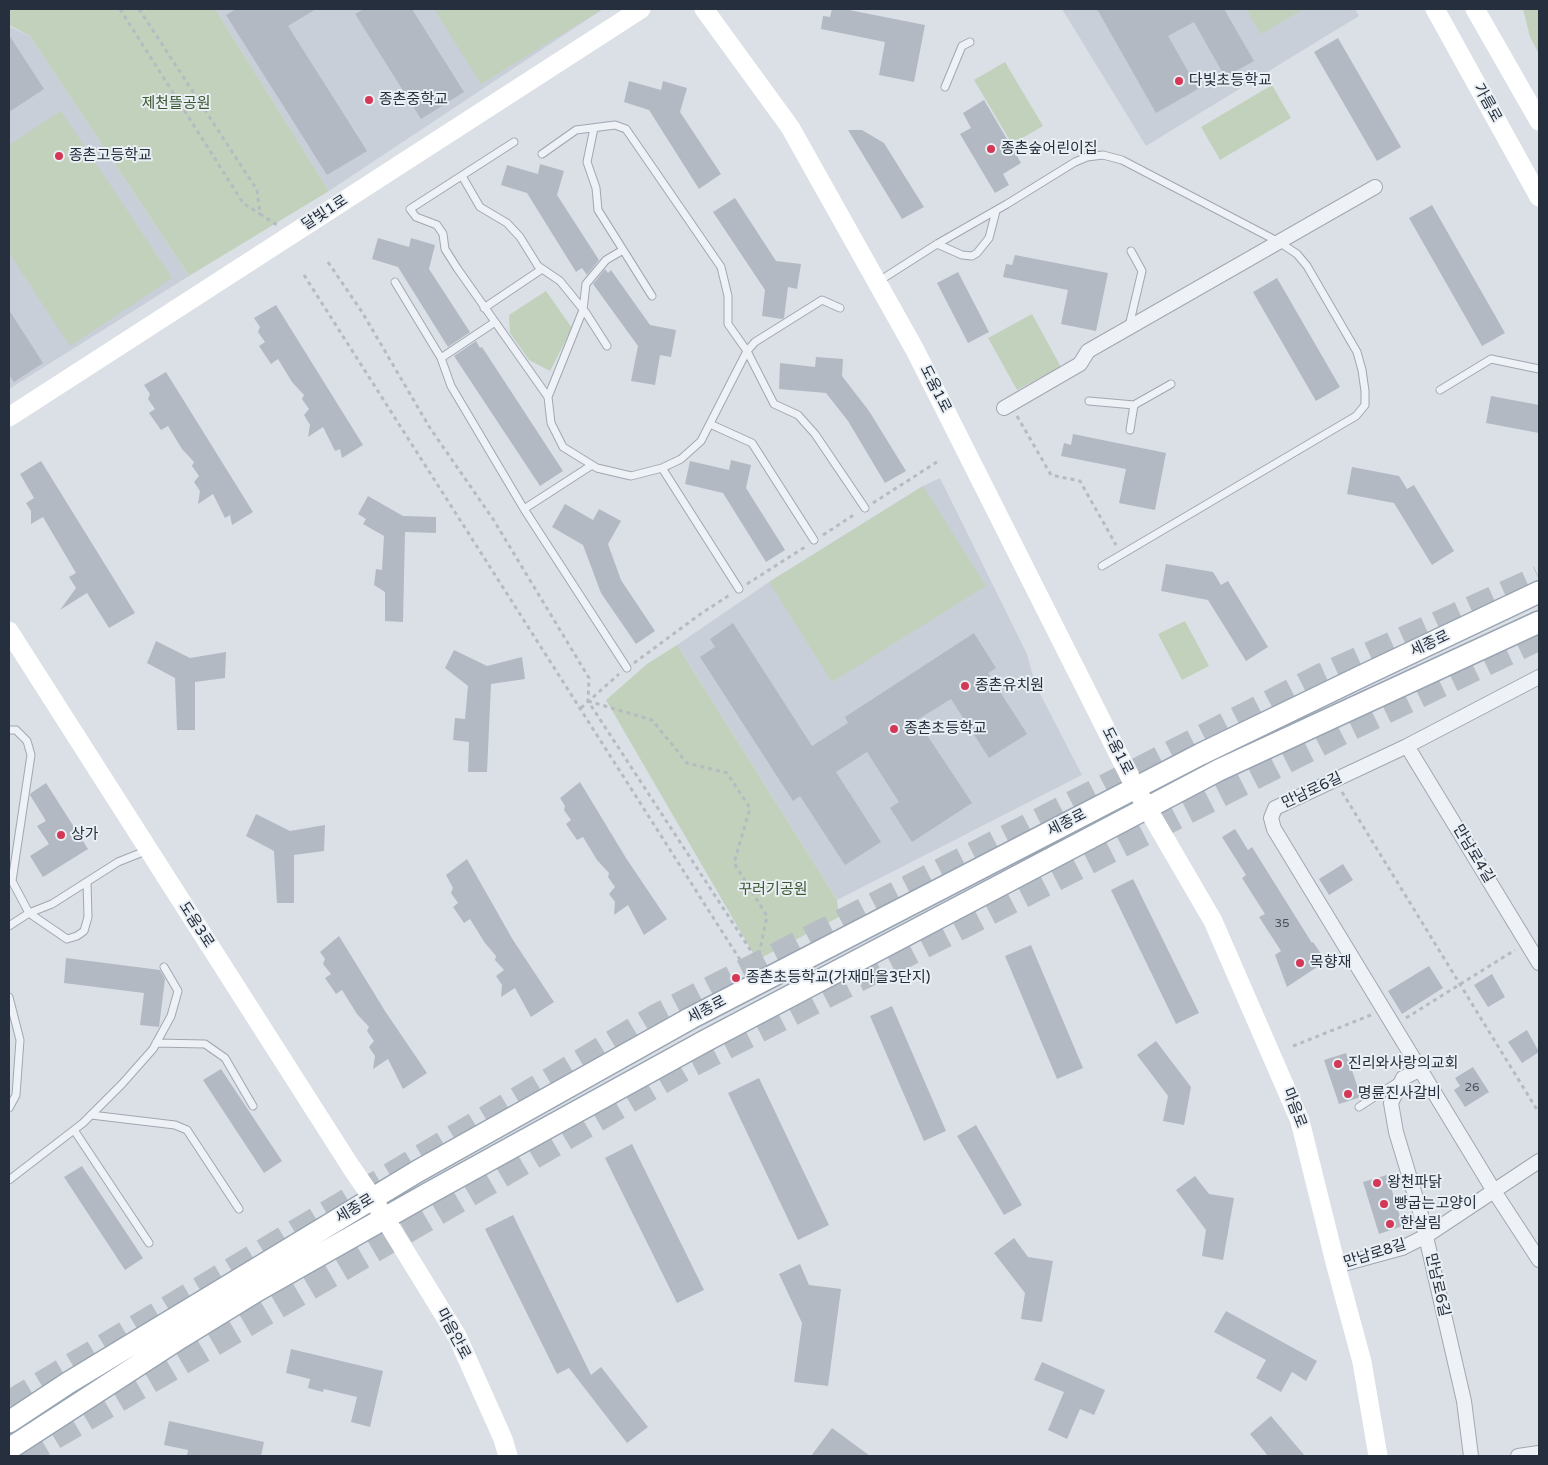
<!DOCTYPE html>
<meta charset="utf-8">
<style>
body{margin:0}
#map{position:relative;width:1548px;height:1465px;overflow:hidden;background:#dbe0e7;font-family:"Varela Round",sans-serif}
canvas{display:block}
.frame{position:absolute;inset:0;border:10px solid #252f3d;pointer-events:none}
</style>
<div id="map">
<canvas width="1548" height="1465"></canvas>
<div class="frame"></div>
</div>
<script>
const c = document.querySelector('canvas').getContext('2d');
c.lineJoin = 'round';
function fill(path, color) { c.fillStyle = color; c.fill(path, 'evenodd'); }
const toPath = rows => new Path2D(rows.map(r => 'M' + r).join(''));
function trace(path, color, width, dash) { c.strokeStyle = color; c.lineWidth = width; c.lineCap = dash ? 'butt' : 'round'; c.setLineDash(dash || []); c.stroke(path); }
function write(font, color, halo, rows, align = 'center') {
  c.font = font + ' "Varela Round","Noto Sans KR",sans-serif'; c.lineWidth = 4; c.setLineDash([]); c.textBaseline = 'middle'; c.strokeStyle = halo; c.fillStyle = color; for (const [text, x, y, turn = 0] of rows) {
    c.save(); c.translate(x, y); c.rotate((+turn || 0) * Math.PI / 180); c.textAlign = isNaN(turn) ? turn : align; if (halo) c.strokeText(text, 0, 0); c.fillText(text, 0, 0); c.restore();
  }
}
fill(toPath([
 [215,9,603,9,329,191],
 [1062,9,1355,9,1359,16,1146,146],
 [10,27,30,36,189,276,9,389,9,28],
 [940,478,1027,654,1035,684,1082,775,837,900,677,645,769,582,923,486]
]), '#c9cfd9');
fill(toPath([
 [9,9,215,9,329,191,189,276,30,36,9,25],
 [434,9,603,9,481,84],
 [1246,9,1304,9,1261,34],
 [1523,9,1539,9,1539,54,1530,37],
 [1005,62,1043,126,1012,144,974,80],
 [1272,85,1291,118,1220,160,1201,127],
 [61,111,172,278,70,346,9,253,9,145],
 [546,291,572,328,550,371,529,360,510,333,509,315],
 [1032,314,1061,367,1017,390,988,338],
 [923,486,986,586,832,682,769,582],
 [1185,621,1209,666,1182,680,1158,634],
 [677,645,837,900,839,917,757,960,606,700,647,664]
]), '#c2d1bc');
fill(toPath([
 [236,9,316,9,288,26,367,151,327,175,226,15],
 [364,9,412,9,464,92,421,119,355,14],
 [832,9,844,9,925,25,914,82,879,75,885,42,821,29,823,16,830,17],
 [1097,9,1224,9,1254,61,1225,77,1194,22,1168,36,1198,89,1156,113],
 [9,35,44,89,9,112],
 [1338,38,1401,147,1377,161,1314,52],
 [629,81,661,90,663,81,687,88,680,112,721,174,699,189,649,110,624,102],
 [984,100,1021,163,1003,174,1009,185,995,193,960,134,971,128,963,113],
 [848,130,862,130,884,143,924,207,902,219],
 [540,164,564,171,557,195,599,260,587,275,582,268,576,272,527,193,501,185,507,165,538,174],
 [735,198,776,261,801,264,797,289,788,287,784,318,782,319,762,316,765,290,713,212],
 [1432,205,1505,333,1482,346,1409,218],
 [378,238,409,247,411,238,435,245,429,269,470,332,448,347,398,267,372,259],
 [1015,255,1108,273,1096,331,1061,324,1068,290,1003,277,1006,264,1012,265],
 [605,269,608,273,611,270,650,325,676,330,671,357,660,355,655,385,631,381,638,346,593,284],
 [958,272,989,332,968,343,937,283],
 [1277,278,1340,387,1316,401,1253,292],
 [276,305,363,445,342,458,340,449,335,451,323,427,308,437,310,425,304,415,309,409,302,399,304,395,292,382,278,359,271,364,259,346,265,342,258,332,260,327,254,318],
 [9,310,43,363,14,382,9,375],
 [476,341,480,348,482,347,563,471,540,486,454,356],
 [816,357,843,359,842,376,869,411,906,471,885,483,848,421,826,393,779,389,780,363,815,367],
 [166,372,253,512,232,525,230,515,225,518,213,494,198,504,200,491,194,482,199,476,192,466,194,462,182,449,168,426,161,430,149,413,155,409,148,399,150,394,144,385],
 [1491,396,1539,405,1539,433,1486,423],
 [1073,434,1166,453,1155,510,1119,503,1126,469,1061,456,1064,443,1071,445],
 [731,460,751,465,746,488,785,550,766,562,723,493,685,484,690,461,729,470],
 [41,461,135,613,109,628,87,593,60,610,76,588,69,577,76,573,43,517,31,524,31,511,26,503,34,498,20,474],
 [1352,467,1399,476,1407,489,1414,485,1454,551,1432,565,1394,503,1347,494],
 [368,496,403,516,436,517,436,533,405,532,403,622,385,621,385,592,374,585,376,569,382,570,384,536,363,524,366,519,358,514],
 [565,504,593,520,599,509,621,521,608,544,621,580,655,631,636,644,601,593,583,545,552,527],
 [1166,564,1213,572,1221,585,1228,581,1268,647,1246,661,1208,600,1161,591],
 [733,623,812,746,848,723,845,717,974,633,996,668,988,673,1027,734,989,758,951,699,917,720,972,803,912,842,890,808,899,802,867,752,836,772,881,842,845,865,800,796,793,801,700,657,715,647,710,639],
 [156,641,190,658,226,652,225,678,195,682,195,730,177,730,175,678,147,663],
 [454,650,487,666,522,657,525,679,491,684,487,772,468,772,469,742,453,740,455,718,465,719,468,686,445,668],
 [580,782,626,858,667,919,644,935,628,905,614,915,615,902,609,894,615,887,608,877,609,873,597,860,583,837,577,840,566,824,571,820,564,810,565,806,560,798],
 [46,783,88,849,43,877,30,856,49,844,37,826,46,821,30,795,31,793],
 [256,814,290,831,325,825,324,851,294,855,294,903,277,903,274,851,246,836],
 [1235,829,1248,850,1252,847,1312,943,1313,942,1326,961,1287,987,1275,955,1281,951,1259,917,1265,914,1242,878,1246,875,1222,837],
 [467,859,513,940,554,1002,531,1017,515,988,501,997,502,985,496,976,504,970,495,960,496,956,485,943,470,919,464,923,453,907,458,903,451,893,453,888,446,875],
 [1343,864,1353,880,1329,895,1319,879],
 [1133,879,1199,1013,1176,1024,1111,890],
 [339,936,385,1011,427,1073,403,1089,388,1059,373,1069,375,1056,369,1047,374,1041,367,1031,369,1027,357,1014,342,990,336,994,325,978,331,974,323,964,325,959,320,952],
 [1031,945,1083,1068,1057,1079,1005,956],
 [66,958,160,970,165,979,159,1027,140,1025,144,993,64,983],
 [1429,966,1443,988,1402,1014,1388,991],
 [1492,974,1505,997,1488,1007,1474,985],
 [892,1006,946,1131,924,1141,870,1016],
 [1527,1030,1539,1052,1522,1063,1508,1042],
 [1156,1041,1191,1087,1184,1125,1163,1121,1168,1096,1137,1055],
 [1346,1053,1361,1097,1339,1104,1324,1060],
 [1473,1067,1489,1092,1465,1107,1454,1090,1460,1086,1455,1078],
 [221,1069,282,1161,264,1173,203,1080],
 [759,1078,829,1225,798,1240,728,1093],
 [976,1125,1022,1205,1004,1215,957,1136],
 [632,1144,704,1290,677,1303,605,1158],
 [82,1166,143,1258,125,1270,64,1177],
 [1387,1175,1403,1226,1379,1234,1363,1182],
 [1195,1176,1209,1194,1234,1198,1223,1260,1202,1256,1206,1230,1176,1190],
 [513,1215,591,1375,601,1367,648,1427,627,1443,569,1368,557,1374,485,1229],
 [1014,1238,1028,1257,1053,1261,1042,1322,1021,1319,1025,1293,994,1253],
 [800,1264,809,1285,841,1289,828,1386,794,1382,802,1323,779,1274],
 [1226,1311,1317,1361,1306,1381,1292,1372,1281,1392,1256,1378,1266,1360,1214,1332],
 [291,1349,383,1371,370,1427,351,1422,357,1397,324,1389,323,1392,308,1388,310,1379,286,1373],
 [1042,1362,1105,1390,1094,1415,1080,1409,1067,1439,1048,1430,1064,1392,1034,1380],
 [1271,1416,1305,1456,1268,1456,1250,1434],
 [169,1421,264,1442,261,1456,187,1456,188,1450,164,1445],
 [832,1428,870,1456,811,1456]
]), '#b2b9c3');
trace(toPath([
 [9,1403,655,1017,1321,676,1539,578],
 [22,1456,685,1068,1349,729,1539,638]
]), '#b7bdc5', 25, [25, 12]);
const lane = toPath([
 [945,87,962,46,970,42],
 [594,128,587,162,596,188,598,210,652,296],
 [514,142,410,209,416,217,437,225,443,234,445,249,457,268,548,397,551,423,563,447,597,468,631,476,662,468,681,459,701,441,747,351,755,342,822,300,840,308],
 [542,154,576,130,615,125,626,129,721,267,728,296,728,324,747,351,774,404,798,415,815,434,865,508],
 [462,176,480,207,507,223,520,237,538,266,560,281,586,313,607,346],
 [937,244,962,255,972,256,977,253,989,238,996,211],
 [879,281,937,244,1007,204,1075,162,1087,157,1103,155,1122,160,1279,242,1297,254,1307,266,1357,352,1362,370,1365,391,1365,405,1356,416,1102,566],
 [395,282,441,358,451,386,524,509,627,668],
 [484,308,542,269],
 [1129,326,1142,271,1131,251],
 [441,358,495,322],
 [1440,390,1491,359,1539,369],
 [548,397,583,310,586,284,606,260,623,250],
 [1089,401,1134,405,1171,384],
 [710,424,752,443,814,540],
 [1130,430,1134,405],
 [662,468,739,589],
 [524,509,592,465],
 [9,730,16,730,27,741,31,755,12,881,29,913,67,939,77,936,84,931,88,917,87,882],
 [9,926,29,913,52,904,118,862,148,850],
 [9,997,20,1040,16,1095,9,1108],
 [156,1043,205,1044,225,1058,253,1106],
 [1359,1107,1399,1081],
 [91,1115,175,1125,187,1130,239,1209],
 [74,1130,149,1243],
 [9,1180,83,1123,122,1084,153,1049,171,1016,178,991,164,967]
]);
const street = toPath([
 [1004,408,1080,364,1088,351,1375,187],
 [1539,677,1407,746,1275,808,1271,818,1274,829,1494,1191,1539,1260],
 [1407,746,1539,963],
 [1421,1069,1403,1078,1391,1103,1396,1132,1421,1215,1464,1401,1471,1456],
 [1336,1266,1402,1248,1426,1236,1539,1161],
 [1518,1456,1539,1453]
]);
const primary = toPath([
 [9,1422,68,1383,418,1171,691,1018,1201,754,1362,676,1539,592],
 [9,1449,180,1338,258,1290,431,1192,705,1041,1219,770,1539,622]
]);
trace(lane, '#a1a7b1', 9);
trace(street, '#a1a7b1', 16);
trace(primary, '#9aa5b3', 24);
trace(toPath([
 [120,9,243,203,260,214],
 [139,9,257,190,260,214,277,225],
 [328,262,362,312,430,428,493,519,589,678,588,701,757,960],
 [304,275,744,966],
 [1017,416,1051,475,1080,481,1116,545],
 [873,503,940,460],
 [823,535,855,514],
 [747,584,805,547],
 [634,663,699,615,731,594],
 [588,701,652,720,687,763,727,773,750,808,734,863,767,916,758,959],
 [581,708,619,674],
 [1342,792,1539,1113],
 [1406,1018,1515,950],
 [1293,1046,1371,1015]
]), '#b6bbc1', 3, [4, 4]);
trace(lane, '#eef1f5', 7);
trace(street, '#eef1f5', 14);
trace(toPath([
 [704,9,790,127,915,350,1135,787,1213,921,1300,1121,1336,1266,1362,1362,1378,1456],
 [1435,9,1539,197],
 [1475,9,1539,121],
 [9,417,641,9],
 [9,631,351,1167,373,1199,457,1336,503,1439,508,1456]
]), '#fff', 19);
trace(primary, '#fff', 21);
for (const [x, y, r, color] of [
 [1179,81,5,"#d43856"],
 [369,100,5,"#d43856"],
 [991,149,5,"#d43856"],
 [59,156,5,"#d43856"],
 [965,686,5,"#d43856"],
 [894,729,5,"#d43856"],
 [61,835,5,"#d43856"],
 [1300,963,5,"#d43856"],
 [736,978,5,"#d43856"],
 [1338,1064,5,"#d43856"],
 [1348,1094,5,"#d43856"],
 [1377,1183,5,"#d43856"],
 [1384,1204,5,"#d43856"],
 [1390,1224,5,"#d43856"]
]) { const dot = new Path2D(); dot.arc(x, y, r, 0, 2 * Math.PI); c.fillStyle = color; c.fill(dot); trace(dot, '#eaeff4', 2); }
write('12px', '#48525e', null, [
 ["35",1282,924],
 ["26",1472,1088]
]);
write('15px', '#252f3d', '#eaeff4', [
 ["다빛초등학교",1189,81],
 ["종촌중학교",379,100],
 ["종촌숲어린이집",1001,149],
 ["종촌고등학교",69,156],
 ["종촌유치원",975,686],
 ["종촌초등학교",904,729],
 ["상가",71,835],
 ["목향재",1310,963],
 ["종촌초등학교(가재마을3단지)",746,978],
 ["진리와사랑의교회",1348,1064],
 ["명륜진사갈비",1358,1094],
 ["왕천파닭",1387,1183],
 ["빵굽는고양이",1394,1204],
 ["한살림",1400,1224]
], 'left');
write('15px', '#252f3d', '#eaeff4', [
 ["가름로",1487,103,61],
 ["달빛1로",325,213,-33],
 ["도움1로",935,389,63],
 ["세종로",1430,644,-25],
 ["도움1로",1117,751,63],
 ["만남로6길",1312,791,-25],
 ["세종로",1067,823,-27],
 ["만남로4길",1473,854,59],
 ["도움3로",196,925,57],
 ["세종로",707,1010,-28],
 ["마음로",1294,1108,69],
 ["세종로",355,1209,-31],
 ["만남로8길",1375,1254,-17],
 ["만남로6길",1437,1285,77],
 ["마음안로",453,1334,62]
]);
write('15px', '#3b5931', '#eaeff4', [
 ["제천뜰공원",176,104],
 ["꾸러기공원",773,890]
]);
</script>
